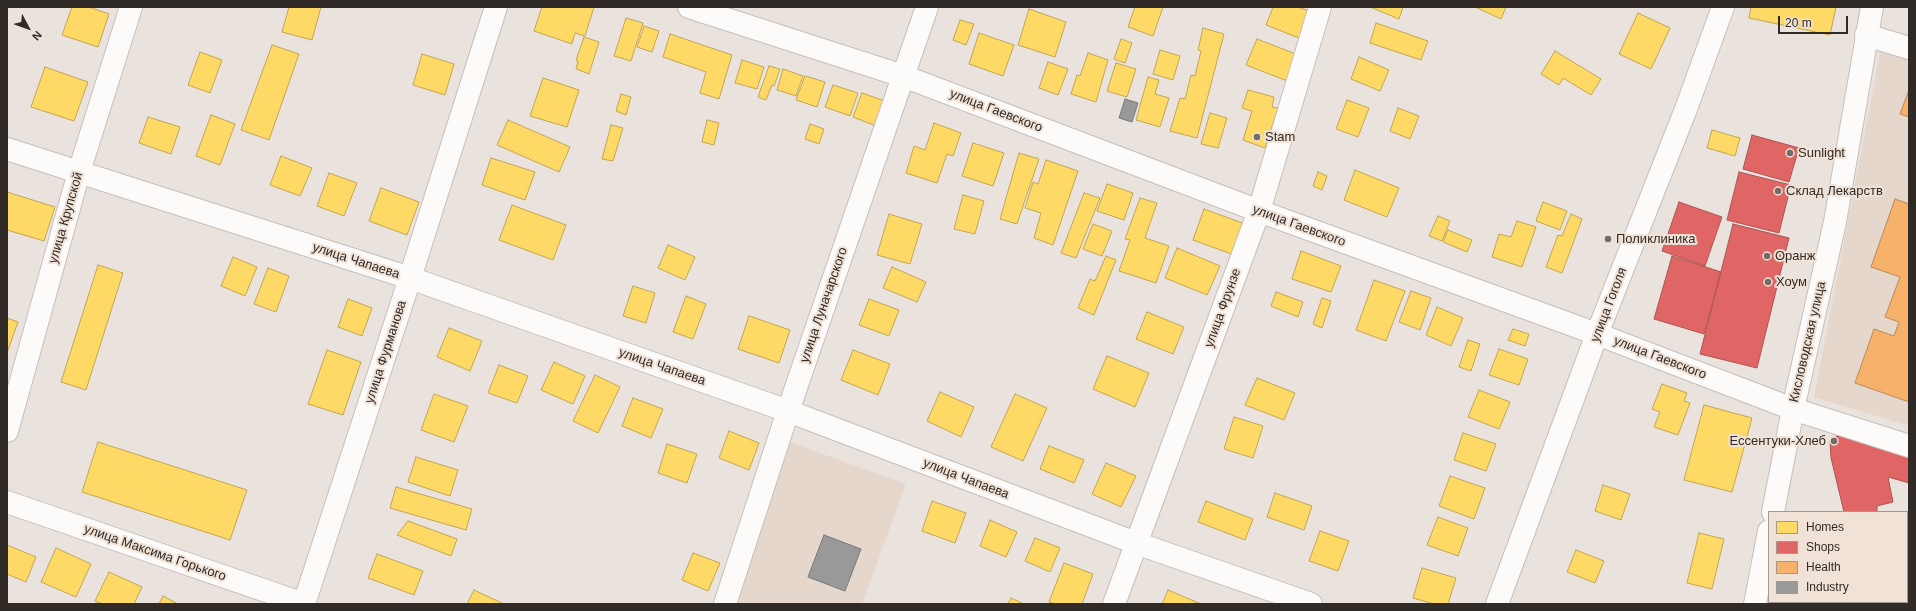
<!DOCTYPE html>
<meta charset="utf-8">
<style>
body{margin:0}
#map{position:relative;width:1916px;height:611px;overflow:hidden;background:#eae3dd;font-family:Helvetica,sans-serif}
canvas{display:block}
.frame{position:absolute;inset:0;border:8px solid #312b27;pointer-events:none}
.legend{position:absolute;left:1768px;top:511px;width:140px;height:92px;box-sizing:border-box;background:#f0e2d7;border:1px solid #a49991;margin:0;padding:5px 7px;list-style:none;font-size:12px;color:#312b27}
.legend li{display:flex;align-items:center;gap:8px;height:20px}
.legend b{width:20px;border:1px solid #a49991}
.north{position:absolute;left:8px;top:8px;width:40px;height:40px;-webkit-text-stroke:3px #f0e2d7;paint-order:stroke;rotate:131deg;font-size:11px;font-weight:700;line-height:16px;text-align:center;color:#312b27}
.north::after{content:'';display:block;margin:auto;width:14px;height:18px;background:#312b27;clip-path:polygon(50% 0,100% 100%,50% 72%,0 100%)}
.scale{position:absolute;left:1778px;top:16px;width:70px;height:18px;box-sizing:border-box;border:2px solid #312b27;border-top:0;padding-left:5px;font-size:12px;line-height:14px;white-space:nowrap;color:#312b27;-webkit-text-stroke:3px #f0e2d7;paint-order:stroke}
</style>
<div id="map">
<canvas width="1916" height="611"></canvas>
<div class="frame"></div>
<ul class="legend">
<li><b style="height:11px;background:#ffd966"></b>Homes</li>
<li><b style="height:11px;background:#e06666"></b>Shops</li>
<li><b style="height:11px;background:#f6b26b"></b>Health</li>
<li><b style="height:11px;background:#999"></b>Industry</li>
</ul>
<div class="north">N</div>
<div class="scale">20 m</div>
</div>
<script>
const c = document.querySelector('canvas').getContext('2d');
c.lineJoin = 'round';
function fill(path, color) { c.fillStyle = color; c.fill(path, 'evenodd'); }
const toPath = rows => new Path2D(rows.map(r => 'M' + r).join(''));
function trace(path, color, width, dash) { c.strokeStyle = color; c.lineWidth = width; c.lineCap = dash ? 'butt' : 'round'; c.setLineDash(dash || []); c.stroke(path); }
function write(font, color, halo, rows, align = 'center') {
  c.font = font + ' Helvetica,sans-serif'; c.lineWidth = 4; c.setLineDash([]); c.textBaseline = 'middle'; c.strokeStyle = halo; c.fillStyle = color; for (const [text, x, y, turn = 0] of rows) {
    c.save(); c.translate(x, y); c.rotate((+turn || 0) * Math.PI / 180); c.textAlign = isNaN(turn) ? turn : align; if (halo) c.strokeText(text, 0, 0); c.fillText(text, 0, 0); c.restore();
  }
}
fill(toPath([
 [1881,49,1909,59,1909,426,1814,397],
 [790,442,906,484,862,604,737,604]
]), '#e5d7cc');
const homes = toPath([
 [72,7,89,7,109,14,98,47,62,35,72,7],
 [289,7,321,7,312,40,282,32,289,7],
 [542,7,594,7,585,36,575,33,572,44,534,31,542,7],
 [1135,7,1163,7,1153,36,1128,27,1135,7],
 [1273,7,1298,7,1314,13,1304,40,1266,25,1273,7],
 [1370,7,1403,7,1399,19,1370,7],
 [1475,7,1506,7,1501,19,1475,7],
 [1751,7,1836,7,1830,35,1749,18,1751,7],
 [1029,9,1066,22,1055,57,1018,45,1029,9],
 [1638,13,1670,28,1651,69,1619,54,1638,13],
 [626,18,643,23,631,61,614,56,626,18],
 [960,20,974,24,966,45,953,40,960,20],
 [1376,23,1428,41,1421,60,1370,43,1376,23],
 [644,26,659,31,652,52,637,47,644,26],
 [1203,28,1224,34,1197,138,1170,131,1180,98,1185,99,1191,75,1195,76,1201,51,1198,50,1203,28],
 [979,33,1014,45,1003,76,969,64,979,33],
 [670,34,732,55,719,99,700,93,706,72,663,57,670,34],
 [584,37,599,42,589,74,576,69,578,61,576,60,584,37],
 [1121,39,1132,43,1125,63,1114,59,1121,39],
 [1257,39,1301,56,1290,82,1246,65,1257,39],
 [272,45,299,54,269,140,241,130,272,45],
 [1160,50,1180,56,1173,80,1153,74,1160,50],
 [1555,51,1601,79,1591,95,1563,78,1559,85,1541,74,1555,51],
 [200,52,222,60,210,93,188,85,200,52],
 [1088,53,1108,60,1096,102,1071,94,1077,75,1080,76,1088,53],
 [422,54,454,64,445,95,413,85,422,54],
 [1359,57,1389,70,1380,91,1351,79,1359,57],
 [742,60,764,67,757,89,735,83,742,60],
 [1048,62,1068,69,1058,95,1039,88,1048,62],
 [1116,63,1136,69,1127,97,1107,91,1116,63],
 [769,66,780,69,774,86,772,85,766,100,758,97,769,66],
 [45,67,88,82,74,121,31,107,45,67],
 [783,69,803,76,796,96,777,90,783,69],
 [805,76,825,82,817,107,796,100,805,76],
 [1148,77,1159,80,1155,94,1169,98,1160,127,1136,120,1148,77],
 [543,78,579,90,567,127,530,116,543,78],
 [833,85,858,93,850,116,825,107,833,85],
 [1248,90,1274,97,1272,107,1278,108,1265,148,1243,140,1252,111,1242,108,1248,90],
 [862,93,885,101,876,126,853,117,862,93],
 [621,94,631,97,626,115,616,111,621,94],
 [1347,100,1369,108,1358,137,1336,129,1347,100],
 [1398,108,1419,116,1410,139,1390,131,1398,108],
 [1210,113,1227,118,1218,148,1201,144,1210,113],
 [211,115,235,124,220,165,196,156,211,115],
 [148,117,180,127,171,154,139,143,148,117],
 [508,120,570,147,559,172,497,145,508,120],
 [707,120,719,123,714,145,702,142,707,120],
 [934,123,961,133,953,156,947,154,937,183,906,173,914,146,925,150,934,123],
 [810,124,824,129,819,144,805,139,810,124],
 [611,125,623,128,613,161,602,159,611,125],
 [1712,130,1740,138,1735,156,1707,148,1712,130],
 [973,143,1004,153,993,186,962,176,973,143],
 [1019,153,1039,159,1017,224,1000,219,1019,153],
 [281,156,312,168,300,196,270,185,281,156],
 [491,158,535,172,525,200,482,185,491,158],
 [1046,160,1078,171,1053,245,1034,238,1041,213,1025,208,1033,182,1038,184,1046,160],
 [1355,170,1399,188,1387,217,1344,200,1355,170],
 [1318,172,1327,176,1322,190,1313,186,1318,172],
 [329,173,357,183,344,216,317,206,329,173],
 [1107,184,1133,193,1124,220,1097,211,1107,184],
 [381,188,419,202,407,235,369,221,381,188],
 [7,192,55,207,44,241,7,230,7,192],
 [1084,193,1100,198,1076,258,1061,253,1084,193],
 [963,195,984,201,975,234,954,229,963,195],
 [1140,198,1157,203,1145,238,1169,246,1156,283,1119,271,1130,240,1125,239,1140,198],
 [1543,202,1567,211,1560,230,1536,221,1543,202],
 [512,205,566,225,553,260,499,240,512,205],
 [1204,209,1245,224,1234,255,1193,240,1204,209],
 [889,214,922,224,910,264,877,255,889,214],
 [1571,214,1582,219,1562,273,1546,267,1558,235,1562,236,1571,214],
 [1438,216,1450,221,1442,241,1429,236,1438,216],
 [1517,221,1536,227,1522,267,1492,257,1499,234,1511,237,1517,221],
 [1093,224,1112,231,1102,256,1083,249,1093,224],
 [1448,230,1472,240,1467,252,1443,242,1448,230],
 [668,245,695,257,685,280,658,268,668,245],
 [1177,248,1220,266,1207,295,1165,278,1177,248],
 [1301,251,1341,266,1331,292,1292,279,1301,251],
 [1106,256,1116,260,1094,315,1078,308,1090,279,1095,281,1106,256],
 [233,257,257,267,245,296,221,286,233,257],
 [98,265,123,273,86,390,61,382,98,265],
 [892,267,926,282,917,302,883,288,892,267],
 [268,268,289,276,276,312,254,304,268,268],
 [1374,280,1405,291,1386,341,1356,330,1374,280],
 [633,286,655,293,646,323,623,316,633,286],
 [1411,291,1431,298,1420,330,1399,322,1411,291],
 [1276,292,1303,302,1298,317,1271,306,1276,292],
 [686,296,706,304,693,339,673,332,686,296],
 [1322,298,1331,301,1322,328,1313,324,1322,298],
 [348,299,372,308,362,336,338,327,348,299],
 [869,299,899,310,889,336,859,325,869,299],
 [1437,307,1463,318,1451,346,1426,335,1437,307],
 [1147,312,1184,327,1173,354,1136,339,1147,312],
 [749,316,790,330,779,363,738,349,749,316],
 [7,318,18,322,7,353,7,318],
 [449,328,482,341,470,371,437,357,449,328],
 [1513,329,1529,334,1525,346,1508,340,1513,329],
 [1468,340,1480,344,1471,371,1459,367,1468,340],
 [1499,349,1528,359,1519,385,1489,375,1499,349],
 [327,350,361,362,343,415,308,404,327,350],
 [853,350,890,364,878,395,841,380,853,350],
 [1107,356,1149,373,1135,407,1093,389,1107,356],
 [554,362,585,376,573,404,541,390,554,362],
 [499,365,528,376,517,403,488,393,499,365],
 [595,375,620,387,598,433,573,421,595,375],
 [1257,378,1295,393,1284,420,1245,405,1257,378],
 [1662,384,1687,393,1684,401,1690,403,1678,435,1654,427,1660,412,1652,409,1662,384],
 [1479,390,1510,402,1499,429,1468,417,1479,390],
 [940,392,974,407,961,437,927,421,940,392],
 [434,394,468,406,454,442,421,430,434,394],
 [1015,394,1047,408,1023,461,991,447,1015,394],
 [633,398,663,409,651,438,622,426,633,398],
 [1704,405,1752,418,1732,492,1684,480,1704,405],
 [1234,417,1263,426,1253,458,1224,449,1234,417],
 [729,431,759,443,749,470,719,458,729,431],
 [1463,433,1496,444,1486,471,1454,460,1463,433],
 [98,442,247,490,230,540,82,492,98,442],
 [667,444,697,454,687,483,658,473,667,444],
 [1049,446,1084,460,1074,483,1040,469,1049,446],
 [416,457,458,470,450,496,408,482,416,457],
 [1106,463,1136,476,1121,507,1092,494,1106,463],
 [1450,476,1485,488,1474,519,1439,506,1450,476],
 [1603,485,1630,494,1621,520,1595,511,1603,485],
 [396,487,472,509,466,530,390,508,396,487],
 [1275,493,1312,506,1304,530,1267,517,1275,493],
 [932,501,966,513,955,543,922,531,932,501],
 [1206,501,1253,519,1245,540,1198,522,1206,501],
 [1438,517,1468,528,1458,556,1427,545,1438,517],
 [990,520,1017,532,1006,557,980,546,990,520],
 [408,521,457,539,451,556,397,535,408,521],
 [1320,531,1349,541,1338,571,1309,561,1320,531],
 [1699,533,1724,539,1712,589,1687,583,1699,533],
 [1035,538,1060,548,1050,572,1025,561,1035,538],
 [7,545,36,557,26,582,7,574,7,545],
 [56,548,91,564,76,597,41,582,56,548],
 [1576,550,1604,561,1595,583,1567,572,1576,550],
 [693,553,720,563,708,591,682,580,693,553],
 [377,554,423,571,414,595,368,578,377,554],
 [1064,563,1093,574,1082,604,1055,604,1049,602,1064,563],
 [1422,568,1456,578,1448,604,1434,604,1413,598,1422,568],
 [109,572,142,587,134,604,103,604,95,601,109,572],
 [474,590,504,604,467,604,474,590],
 [1168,590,1201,604,1162,604,1168,590],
 [163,596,178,604,159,604,163,596],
 [1011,598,1024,604,1008,604,1011,598]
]);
fill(homes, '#ffd966');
trace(homes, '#c1a553', 1);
const shops = toPath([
 [1752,135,1799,148,1789,182,1743,169,1752,135],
 [1739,172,1791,185,1779,233,1727,220,1739,172],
 [1679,202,1722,217,1705,266,1662,251,1679,202],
 [1733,224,1789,238,1757,368,1700,354,1733,224],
 [1672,256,1721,272,1704,334,1654,319,1672,256],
 [1837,436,1844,436,1909,457,1909,483,1888,477,1893,502,1877,506,1877,512,1844,512,1831,458,1830,441,1837,436],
 [1796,602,1865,602,1864,604,1795,604,1796,602]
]);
fill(shops, '#e06666');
trace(shops, '#ac5453', 1);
const health = toPath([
 [1909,90,1909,117,1900,114,1909,90],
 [1895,199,1909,204,1909,402,1855,383,1874,329,1894,336,1899,322,1885,317,1900,277,1871,267,1895,199]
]);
fill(health, '#f6b26b');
trace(health, '#bb8a57', 1);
const industry = toPath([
 [1125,99,1138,103,1132,122,1119,118,1125,99],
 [824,535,861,549,845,591,808,577,824,535]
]);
fill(industry, '#999');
trace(industry, '#7a7877', 1);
const street = toPath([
 [689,7,903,76,1259,211,1597,334,1793,409,1909,446],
 [1866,35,1909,48],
 [7,431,79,172,131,7],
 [304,604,410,278,496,7],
 [725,604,788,411,927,7],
 [1114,604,1259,211,1320,7]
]);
const secondary = toPath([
 [7,149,410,278,788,411,1136,543,1311,604],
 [7,502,304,604],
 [1773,512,1793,409,1835,222,1872,7],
 [1497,604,1597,334,1686,109,1723,7],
 [1755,604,1769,531]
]);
trace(street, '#c5bfbb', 24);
trace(secondary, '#c5bfbb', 24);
trace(street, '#fcfbfa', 22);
trace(secondary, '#fcfbfa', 22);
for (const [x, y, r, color] of [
 [1257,137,4,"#726b67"],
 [1790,153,4,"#726b67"],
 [1778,191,4,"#726b67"],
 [1608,239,4,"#726b67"],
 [1767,256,4,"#726b67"],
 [1768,282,4,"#726b67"],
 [1834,441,4,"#726b67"]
]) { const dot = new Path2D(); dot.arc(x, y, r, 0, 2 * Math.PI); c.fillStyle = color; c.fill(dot); trace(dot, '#f0e2d7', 1.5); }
write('13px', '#312b27', '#f0e2d7', [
 ["улица Гаевского",996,111,21],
 ["улица Крупской",66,218,-74],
 ["улица Гаевского",1299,226,20],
 ["улица Чапаева",356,261,18],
 ["улица Луначарского",824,305,-71],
 ["улица Гоголя",1609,305,-69],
 ["улица Фрунзе",1223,308,-70],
 ["Кисловодская улица",1808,342,-77],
 ["улица Фурманова",386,352,-72],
 ["улица Гаевского",1660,358,21],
 ["улица Чапаева",662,367,19],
 ["улица Чапаева",966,479,21],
 ["улица Максима Горького",155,553,19]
]);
write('13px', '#312b27', '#f0e2d7', [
 ["Stam",1265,137],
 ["Sunlight",1798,153],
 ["Склад Лекарств",1786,191],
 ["Поликлиника",1616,239],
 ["Оранж",1775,256],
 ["Хоум",1776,282],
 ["Ессентуки-Хлеб",1826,441,"right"]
], 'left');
</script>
